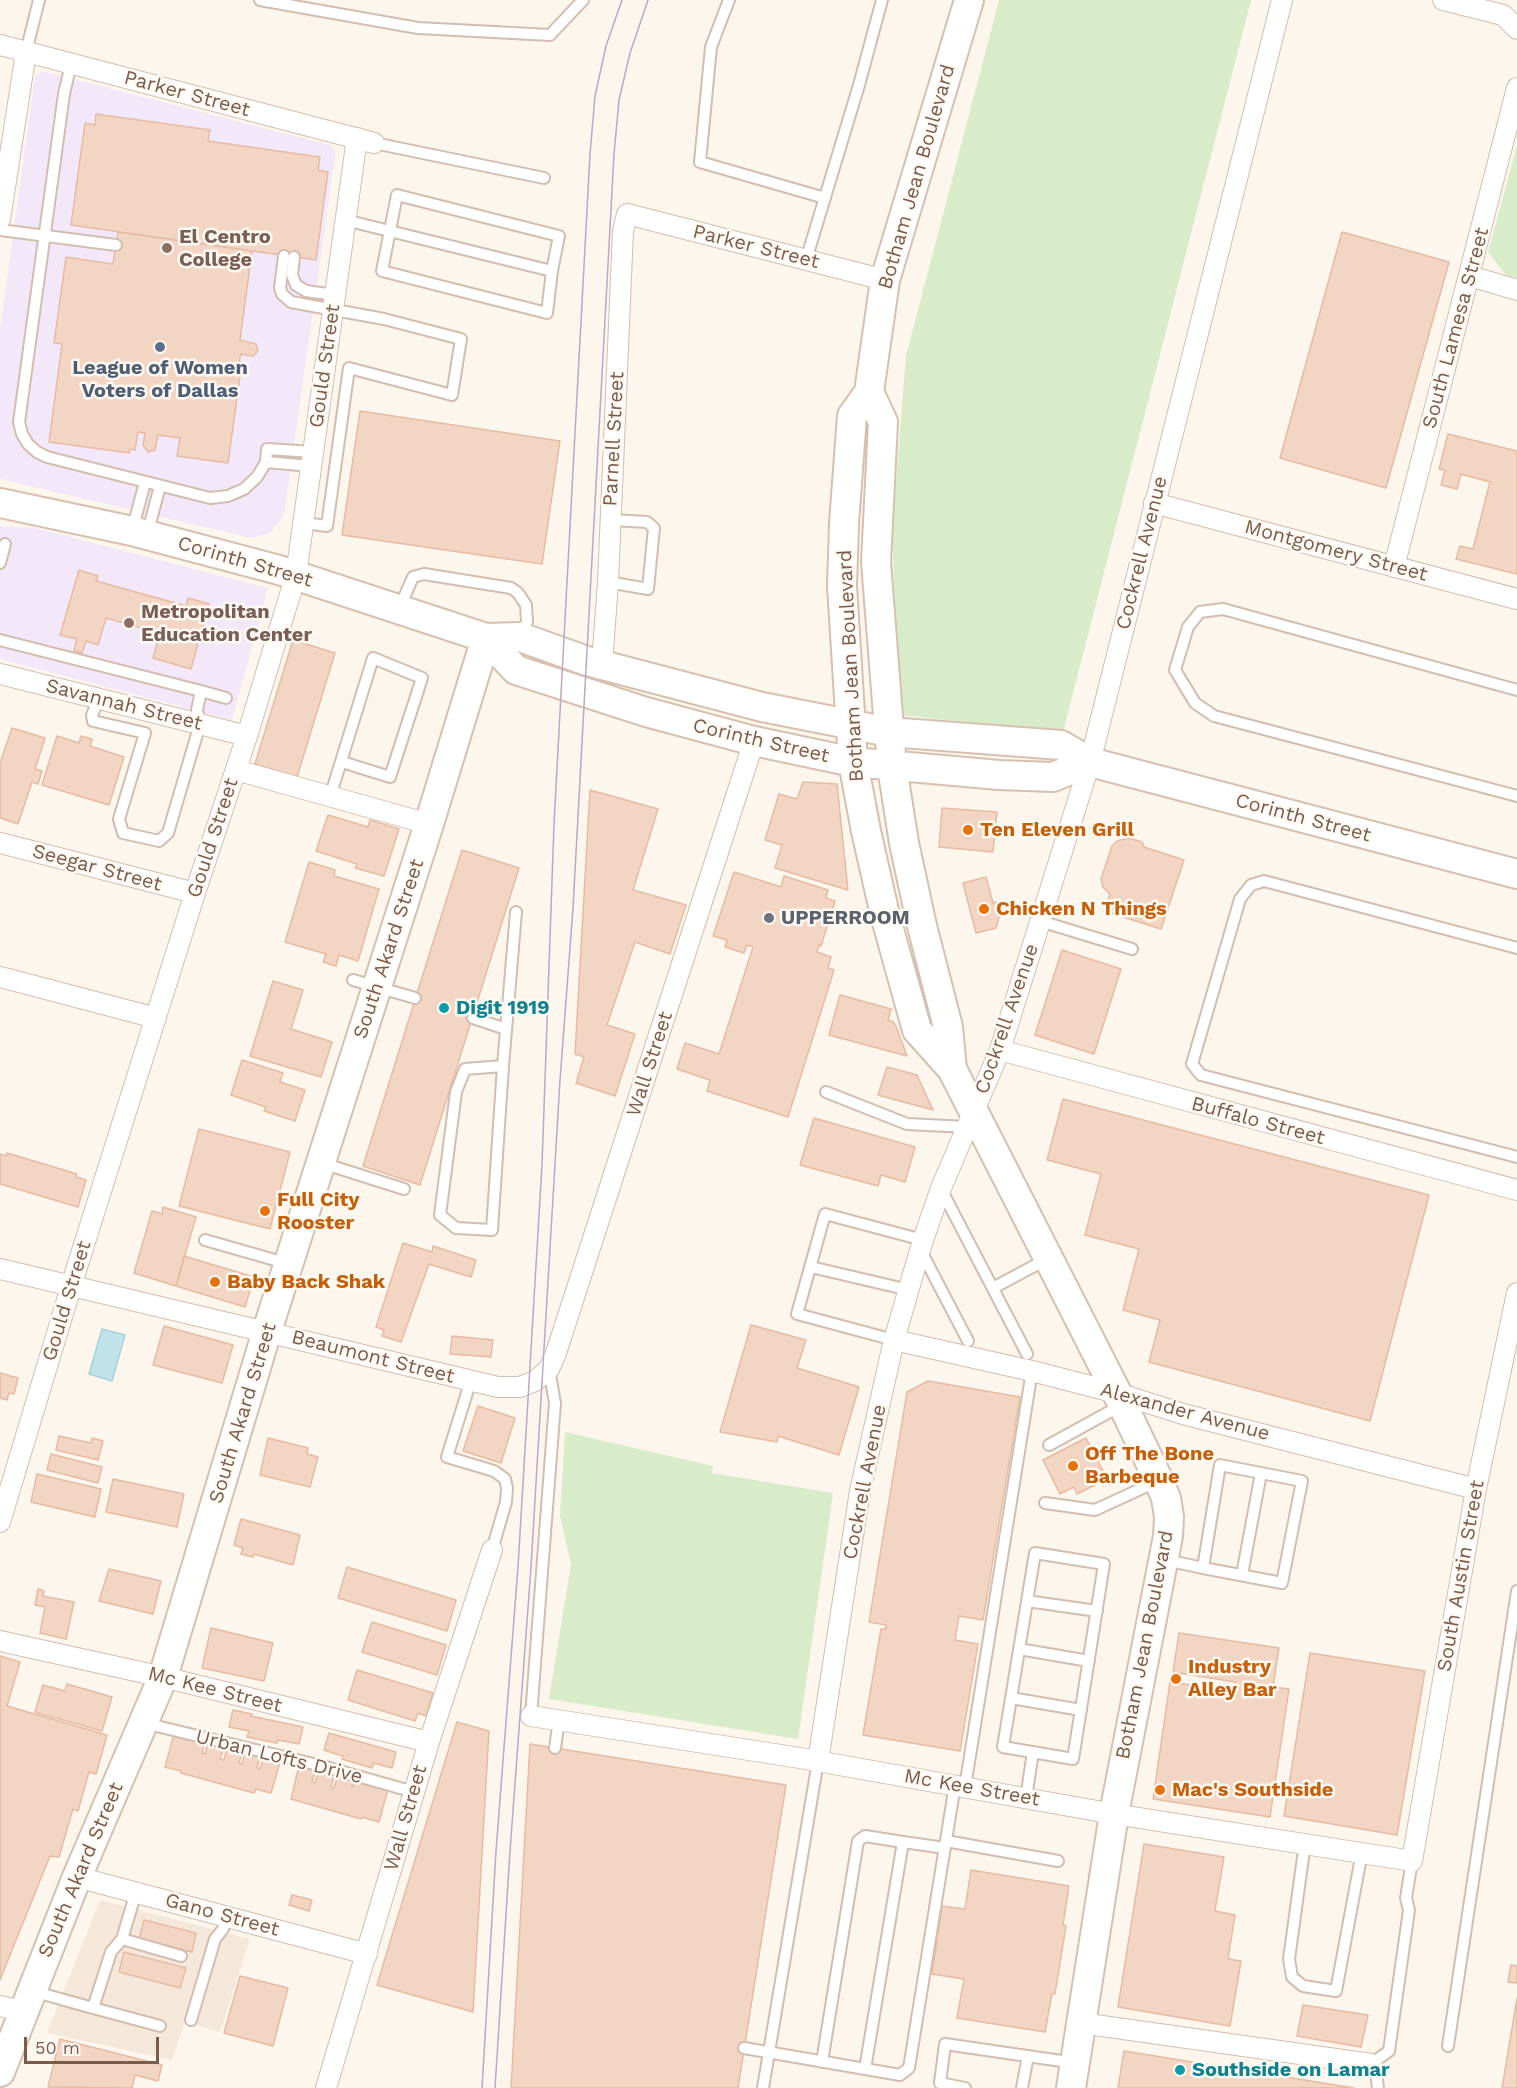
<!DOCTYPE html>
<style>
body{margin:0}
#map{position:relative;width:1517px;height:2088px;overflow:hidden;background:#fdf6ec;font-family:"Work Sans",sans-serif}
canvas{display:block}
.scale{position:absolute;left:24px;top:2037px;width:135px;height:27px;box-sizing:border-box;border:3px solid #7a5c4d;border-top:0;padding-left:8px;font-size:18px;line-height:21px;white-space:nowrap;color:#7a5c4d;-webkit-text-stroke:4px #fffaf3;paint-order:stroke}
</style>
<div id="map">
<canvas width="1517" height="2088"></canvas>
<div class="scale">50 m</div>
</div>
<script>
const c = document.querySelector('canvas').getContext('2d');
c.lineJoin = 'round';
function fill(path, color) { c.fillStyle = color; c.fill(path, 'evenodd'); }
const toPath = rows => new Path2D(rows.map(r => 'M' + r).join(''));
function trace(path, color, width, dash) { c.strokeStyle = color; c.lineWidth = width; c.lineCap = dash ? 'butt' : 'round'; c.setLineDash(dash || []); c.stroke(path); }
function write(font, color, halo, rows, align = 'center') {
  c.font = font + ' "Work Sans",sans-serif'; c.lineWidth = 5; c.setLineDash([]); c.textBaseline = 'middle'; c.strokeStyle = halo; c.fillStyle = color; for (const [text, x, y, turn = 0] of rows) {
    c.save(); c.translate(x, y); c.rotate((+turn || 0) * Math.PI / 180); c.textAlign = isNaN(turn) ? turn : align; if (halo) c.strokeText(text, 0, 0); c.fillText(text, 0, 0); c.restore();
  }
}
fill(toPath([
 [100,1900,250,1939,220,2032,185,2022,172,2060,47,2033]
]), '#f5e8da');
fill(toPath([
 [42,71,330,145,335,150,335,157,284,515,270,533,251,538,0,479,0,330,35,76],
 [0,526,35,528,268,588,232,720,0,659]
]), '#f3e8fa');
fill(toPath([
 [999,0,1251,0,1063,732,899,715,892,530,906,356],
 [1517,145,1517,278,1506,275,1488,252],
 [565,1432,713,1466,712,1473,833,1493,798,1739,549,1699,571,1564,560,1516]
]), '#d8ecc9');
const water = toPath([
 [102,1329,125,1335,112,1381,89,1374,102,1329]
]);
fill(water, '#bfe3e8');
trace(water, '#a5d3da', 1.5);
const building = toPath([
 [96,114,210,130,208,141,320,157,318,170,328,172,316,260,71,225,85,123,95,125,96,114],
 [118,232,252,251,240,340,256,344,258,351,253,356,241,354,239,362,242,362,228,463,177,456,180,438,158,435,155,450,148,452,143,445,145,433,138,432,135,450,130,449,129,453,49,442,62,344,54,343,66,257,113,264,118,232],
 [1342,232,1449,262,1386,488,1280,458,1342,232],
 [360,411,560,441,542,564,342,535,360,411],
 [1448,434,1517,451,1517,574,1456,559,1460,546,1473,549,1490,482,1461,474,1457,489,1441,485,1445,470,1439,469,1448,434],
 [79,570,98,576,96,581,186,606,188,598,209,604,191,669,153,658,160,633,106,618,98,645,86,641,82,653,74,651,77,639,60,635,79,570],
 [293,640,335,653,297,777,255,764,293,640],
 [12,728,45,738,35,769,42,771,38,784,32,782,18,824,0,818,0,763,12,728],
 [57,736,79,743,81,736,92,739,90,746,124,757,109,805,42,785,57,736],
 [803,782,837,784,848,890,775,868,782,845,765,840,779,794,797,799,803,782],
 [590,790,658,809,633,890,686,905,670,954,635,942,607,1025,635,1034,615,1096,576,1083,584,1057,575,1054,590,790],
 [942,808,997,812,993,852,939,847,942,808],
 [328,815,368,827,370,820,399,829,384,876,355,868,357,864,316,851,328,815],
 [1129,838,1142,842,1144,847,1184,860,1161,929,1104,911,1110,894,1103,887,1101,879,1112,846,1117,841,1129,838],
 [462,850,519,868,420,1185,363,1166,462,850],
 [309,862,335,870,334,876,379,889,358,961,339,955,336,966,323,962,326,954,285,942,309,862],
 [734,872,781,887,784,876,828,890,826,898,835,901,821,946,819,945,817,952,831,957,828,968,834,970,788,1117,707,1091,710,1080,677,1069,685,1043,719,1054,753,947,747,945,744,953,725,947,727,940,713,936,734,872],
 [986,877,993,903,996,902,1000,914,996,928,976,933,963,883,986,877],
 [1062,950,1121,969,1094,1054,1035,1035,1062,950],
 [273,981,303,990,291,1029,332,1042,321,1077,250,1056,273,981],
 [840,995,891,1009,888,1020,893,1022,896,1026,907,1056,829,1035,840,995],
 [242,1060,283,1073,280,1082,305,1090,295,1121,264,1111,266,1107,231,1095,242,1060],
 [887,1067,917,1075,933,1110,878,1095,887,1067],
 [1063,1099,1429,1195,1370,1421,1149,1362,1160,1320,1123,1310,1139,1249,1085,1235,1101,1174,1047,1160,1063,1099],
 [814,1118,915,1147,905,1182,881,1175,878,1186,800,1165,814,1118],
 [199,1129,290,1152,270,1229,179,1206,199,1129],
 [7,1153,77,1174,76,1177,86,1180,78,1207,0,1184,0,1154,6,1156,7,1153],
 [163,1207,196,1217,176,1286,134,1273,152,1211,162,1214,163,1207],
 [403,1243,432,1252,433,1246,476,1260,471,1277,429,1264,401,1342,382,1336,384,1330,376,1327,403,1243],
 [184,1256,254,1277,245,1307,176,1286,184,1256],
 [751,1325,806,1340,797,1368,859,1387,839,1455,778,1436,777,1442,720,1432,751,1325],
 [164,1326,233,1345,222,1383,153,1365,164,1326],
 [452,1336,493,1340,491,1357,450,1354,452,1336],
 [0,1373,18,1378,14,1394,9,1393,7,1400,0,1398,0,1373],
 [928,1381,1020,1397,983,1620,959,1616,955,1640,978,1644,960,1751,863,1735,881,1629,886,1629,886,1625,869,1622,907,1392,928,1381],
 [478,1406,515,1418,501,1463,463,1451,478,1406],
 [59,1436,91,1443,92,1438,103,1441,98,1460,56,1450,59,1436],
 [268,1438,308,1448,307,1454,318,1457,310,1487,260,1475,268,1438],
 [1086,1438,1103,1471,1091,1477,1095,1485,1077,1494,1074,1487,1060,1494,1043,1460,1086,1438],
 [51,1454,102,1467,98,1483,47,1470,51,1454],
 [37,1474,101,1489,95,1517,31,1502,37,1474],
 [113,1479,184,1494,177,1527,106,1512,113,1479],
 [241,1519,300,1535,293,1565,254,1554,253,1557,241,1554,243,1548,234,1545,241,1519],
 [347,1567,456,1600,447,1631,338,1598,347,1567],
 [109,1569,161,1581,153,1614,99,1601,109,1569],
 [38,1589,44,1591,43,1596,74,1602,66,1639,40,1633,45,1607,35,1605,38,1589],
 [372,1622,446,1645,437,1675,362,1652,372,1622],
 [211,1628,273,1643,264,1681,202,1668,211,1628],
 [1179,1633,1279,1648,1273,1687,1289,1689,1270,1817,1153,1799,1170,1682,1234,1691,1235,1682,1173,1672,1179,1633],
 [1310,1653,1425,1671,1397,1835,1284,1816,1310,1653],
 [0,1656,20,1662,7,1706,107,1735,96,1774,89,1772,78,1811,73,1809,59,1857,50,1856,0,1980,0,1656],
 [357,1670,433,1693,426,1716,418,1713,415,1721,348,1700,357,1670],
 [67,1684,112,1697,102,1731,35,1712,43,1685,65,1691,67,1684],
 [233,1710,252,1714,251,1716,303,1727,299,1744,278,1740,277,1743,247,1737,249,1731,229,1727,233,1710],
 [457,1722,489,1731,473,2012,377,1985,457,1722],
 [329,1733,396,1752,392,1768,374,1763,372,1768,342,1759,343,1756,324,1750,329,1733],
 [174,1734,205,1743,202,1753,205,1754,208,1743,224,1747,220,1759,224,1760,227,1748,242,1753,239,1763,242,1764,245,1752,260,1757,257,1768,260,1769,264,1757,280,1762,271,1793,256,1789,254,1793,181,1773,181,1771,165,1767,174,1734],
 [530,1744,786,1785,738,2088,511,2088,530,1744],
 [299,1766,316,1770,312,1782,315,1783,319,1770,335,1774,331,1787,334,1788,338,1775,354,1780,352,1786,354,1786,356,1781,388,1789,379,1822,362,1817,361,1819,291,1799,299,1766],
 [1144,1844,1224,1857,1215,1911,1235,1915,1228,1959,1241,1961,1230,2026,1118,2007,1144,1844],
 [971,1870,1069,1886,1063,1925,1066,1926,1055,1994,1052,1994,1045,2032,957,2018,964,1979,932,1974,942,1906,965,1909,971,1870],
 [292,1895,312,1900,309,1911,289,1905,292,1895],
 [144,1920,196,1933,192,1952,139,1939,144,1920],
 [124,1952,186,1968,180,1988,119,1972,124,1952],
 [1511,1965,1517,1966,1517,1983,1508,1982,1511,1965],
 [240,1976,288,1988,273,2046,224,2033,240,1976],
 [1517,1998,1517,2088,1502,2088,1517,1998],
 [1303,2005,1368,2015,1361,2047,1297,2036,1303,2005],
 [60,2039,162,2065,158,2081,135,2075,132,2088,48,2087,60,2039],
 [1124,2051,1354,2088,1118,2088,1124,2051]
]);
fill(building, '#f3d5c3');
trace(building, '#e6bba3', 1.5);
const lane = toPath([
 [260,0,418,28,550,35,583,0],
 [729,0,711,47,700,162,825,198],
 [26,52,39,0],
 [71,64,64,94,19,422,22,434,28,444,37,452,47,457,210,498,228,496,244,489,257,477,266,462,267,449,313,452],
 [374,143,544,178],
 [397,195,559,236,552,271,547,313,382,271,397,195],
 [345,220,552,271],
 [0,230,116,245],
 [284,256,280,288,282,294,291,302,384,319,461,339,452,395,349,368,327,526,304,523],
 [294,257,292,275,296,285,306,291,335,295],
 [806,260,859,85,882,0],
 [266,462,311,466],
 [132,531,145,482],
 [147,535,160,486],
 [0,563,5,544],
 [608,582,648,589,654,528,647,522,611,520],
 [399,609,413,577,424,574,511,588,518,593,526,605,527,622,520,637],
 [0,640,201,691,197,710,200,724,168,833,159,841,123,833,119,819,145,733,93,721,92,715,99,699],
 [1517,690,1223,609,1200,612,1188,627,1175,670,1195,703,1214,716,1517,796],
 [201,691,226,698],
 [330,797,373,658,422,678,390,777,342,762],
 [1040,921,1132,949],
 [1517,948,1264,881,1251,885,1240,899,1192,1064,1201,1075,1517,1157],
 [353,980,415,998],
 [473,1018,506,1029],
 [503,1066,492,1230,456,1228,440,1215,456,1092,465,1069,503,1066],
 [503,1066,516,912],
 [826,1092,907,1124,968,1127],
 [322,1163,404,1189],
 [941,1189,1027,1354],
 [205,1240,289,1264],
 [921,1251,968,1341],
 [811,1267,909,1290],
 [993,1288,1047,1259],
 [894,1340,797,1314,825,1214,923,1240],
 [471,1380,447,1457,494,1471,505,1479,507,1488,506,1502,492,1550],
 [1049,1445,1122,1405],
 [1045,1503,1095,1510,1158,1481],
 [1035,1553,1104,1564,1073,1759,1003,1747,1035,1553],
 [1166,1560,1203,1568,1282,1583,1302,1481,1220,1465,1203,1568],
 [1242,1575,1261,1473],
 [1027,1601,1097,1611],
 [1019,1649,1089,1661],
 [1011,1698,1081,1710],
 [531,1716,555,1403,549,1369],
 [144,1723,322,1766,414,1792],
 [555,1748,559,1720],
 [965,1787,1032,1371],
 [1026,1798,1033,1752],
 [946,1841,1058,1861],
 [1305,1843,1289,1959,1292,1977,1303,1986,1336,1991,1362,1852],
 [136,1892,122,1939,111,1952,93,2008,160,2026],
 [122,1939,181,1956],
 [32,1991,93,2008],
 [191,2020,215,1939,223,1929,226,1916],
 [1448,2046,1517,1591],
 [744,2048,900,2075,909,2068,955,1785],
 [822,2062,858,1841,865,1836,903,1842],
 [865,2069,903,1842,945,1848],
 [763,2088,818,1761],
 [965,2088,940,2083,945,2044,1075,2063],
 [1022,2088,1028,2056],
 [1378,2088,1376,2071,1371,2064,1389,2051,1409,1910,1406,1898,1412,1861]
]);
const street = toPath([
 [1443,0,1503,15,1517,29],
 [0,45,374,143],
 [0,219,26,52],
 [1470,276,1517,290],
 [1154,503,1517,599],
 [1394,567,1517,88],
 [602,665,608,582,623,231,627,214,885,280],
 [0,674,247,736],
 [236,770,429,824],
 [0,843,195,893],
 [0,977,156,1018],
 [1000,1050,1517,1190],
 [0,1269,498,1387,520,1387,535,1381,549,1369,556,1353,754,741],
 [894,1340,1032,1371,1117,1393,1183,1414,1476,1489],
 [0,1522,77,1267,195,893,247,736,296,575,357,138],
 [0,1641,163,1677,429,1742],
 [531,1716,800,1758,1114,1814,1412,1861,1476,1489,1517,1293],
 [818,1761,860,1491,894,1340,923,1240,941,1188,1000,1050,1090,762,1282,0],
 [77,1877,367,1954],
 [0,2006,24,2011],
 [1081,2023,1371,2064],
 [326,2088,429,1742,492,1550]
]);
const secondary = toPath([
 [969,0,885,280,869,392,852,416,844,523,842,586,853,762,866,831,885,915,917,1030,952,1069,1117,1393,1159,1481,1166,1498,1169,1517,1168,1536,1114,1814,1071,2088],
 [869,392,883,422,876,562,892,767,904,843,922,926,948,1027,952,1069],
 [0,503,132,531,279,570,486,638,520,637,587,661,762,707,889,732,1061,745,1090,762,1517,874],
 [486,638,516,670,646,712,754,741,853,762,999,775,1053,777,1090,762],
 [0,2072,77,1877,163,1677,267,1331,429,824,486,638]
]);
trace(lane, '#d1beb0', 14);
trace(street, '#d1beb0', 22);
trace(secondary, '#d6c0b0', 32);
trace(lane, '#fff', 10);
trace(street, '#fff', 20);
trace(secondary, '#fff', 28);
trace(toPath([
 [482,2088,496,1851,518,1567,542,1165,554,824,590,154,595,96,606,46,622,0],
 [495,2088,510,1851,531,1567,560,1080,573,908,614,154,619,100,630,53,648,0]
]), '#b9a8c9', 1.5);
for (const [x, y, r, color] of [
 [167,248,6,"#8d6e63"],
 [160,347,6,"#5c6f8a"],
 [129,623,6,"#8d6e63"],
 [968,830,6,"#e8710a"],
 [984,909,6,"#e8710a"],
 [769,918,6,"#6b7280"],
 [444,1008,6,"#0f9aa8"],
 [265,1211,6,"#e8710a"],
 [215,1282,6,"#e8710a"],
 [1073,1466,6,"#e8710a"],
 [1176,1679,6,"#e8710a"],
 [1160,1790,6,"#e8710a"],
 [1180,2070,6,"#0f9aa8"]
]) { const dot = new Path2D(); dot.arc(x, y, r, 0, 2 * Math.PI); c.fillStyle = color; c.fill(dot); trace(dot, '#fffaf3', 2); }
write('20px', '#7a5c4d', '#fffaf3', [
 ["Parker Street",187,94,15],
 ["Botham Jean Boulevard",917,177,-74],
 ["Parker Street",756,247,14],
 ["South Lamesa Street",1456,328,-75],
 ["Gould Street",325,366,-82],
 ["Parnell Street",614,439,-87],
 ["Montgomery Street",1336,551,15],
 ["Cockrell Avenue",1142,553,-76],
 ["Corinth Street",245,562,16],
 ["Botham Jean Boulevard",851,666,-93],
 ["Savannah Street",124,705,14],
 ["Corinth Street",761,741,13],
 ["Corinth Street",1303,818,15],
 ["Gould Street",213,838,-72],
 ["Seegar Street",97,868,15],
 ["South Akard Street",389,949,-72],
 ["Cockrell Avenue",1007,1019,-71],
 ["Wall Street",650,1064,-72],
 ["Buffalo Street",1258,1121,15],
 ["Gould Street",67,1301,-73],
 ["Beaumont Street",373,1357,14],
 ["Alexander Avenue",1185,1412,15],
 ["South Akard Street",243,1413,-73],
 ["Cockrell Avenue",865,1482,-79],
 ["South Austin Street",1461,1576,-80],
 ["Botham Jean Boulevard",1145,1645,-79],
 ["Mc Kee Street",215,1690,14],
 ["Urban Lofts Drive",279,1757,14],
 ["Mc Kee Street",972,1788,10],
 ["Wall Street",406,1818,-74],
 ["South Akard Street",81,1870,-67],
 ["Gano Street",222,1915,15]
]);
write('bold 20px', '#785e54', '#fffaf3', [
 ["El Centro",179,237],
 ["College",179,260],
 ["Metropolitan",141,612],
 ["Education Center",141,635]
], 'left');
write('bold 20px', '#4e5e75', '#fffaf3', [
 ["League of Women",160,368],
 ["Voters of Dallas",160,391]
]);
write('bold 20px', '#c56008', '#fffaf3', [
 ["Ten Eleven Grill",980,830],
 ["Chicken N Things",996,909],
 ["Full City",277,1200],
 ["Rooster",277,1223],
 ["Baby Back Shak",227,1282],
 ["Off The Bone",1085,1454],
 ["Barbeque",1085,1477],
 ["Industry",1188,1667],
 ["Alley Bar",1188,1690],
 ["Mac's Southside",1172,1790]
], 'left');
write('bold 20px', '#5b616d', '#fffaf3', [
 ["UPPERROOM",781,918]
], 'left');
write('bold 20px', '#0d838f', '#fffaf3', [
 ["Digit 1919",456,1008],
 ["Southside on Lamar",1192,2070]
], 'left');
</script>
